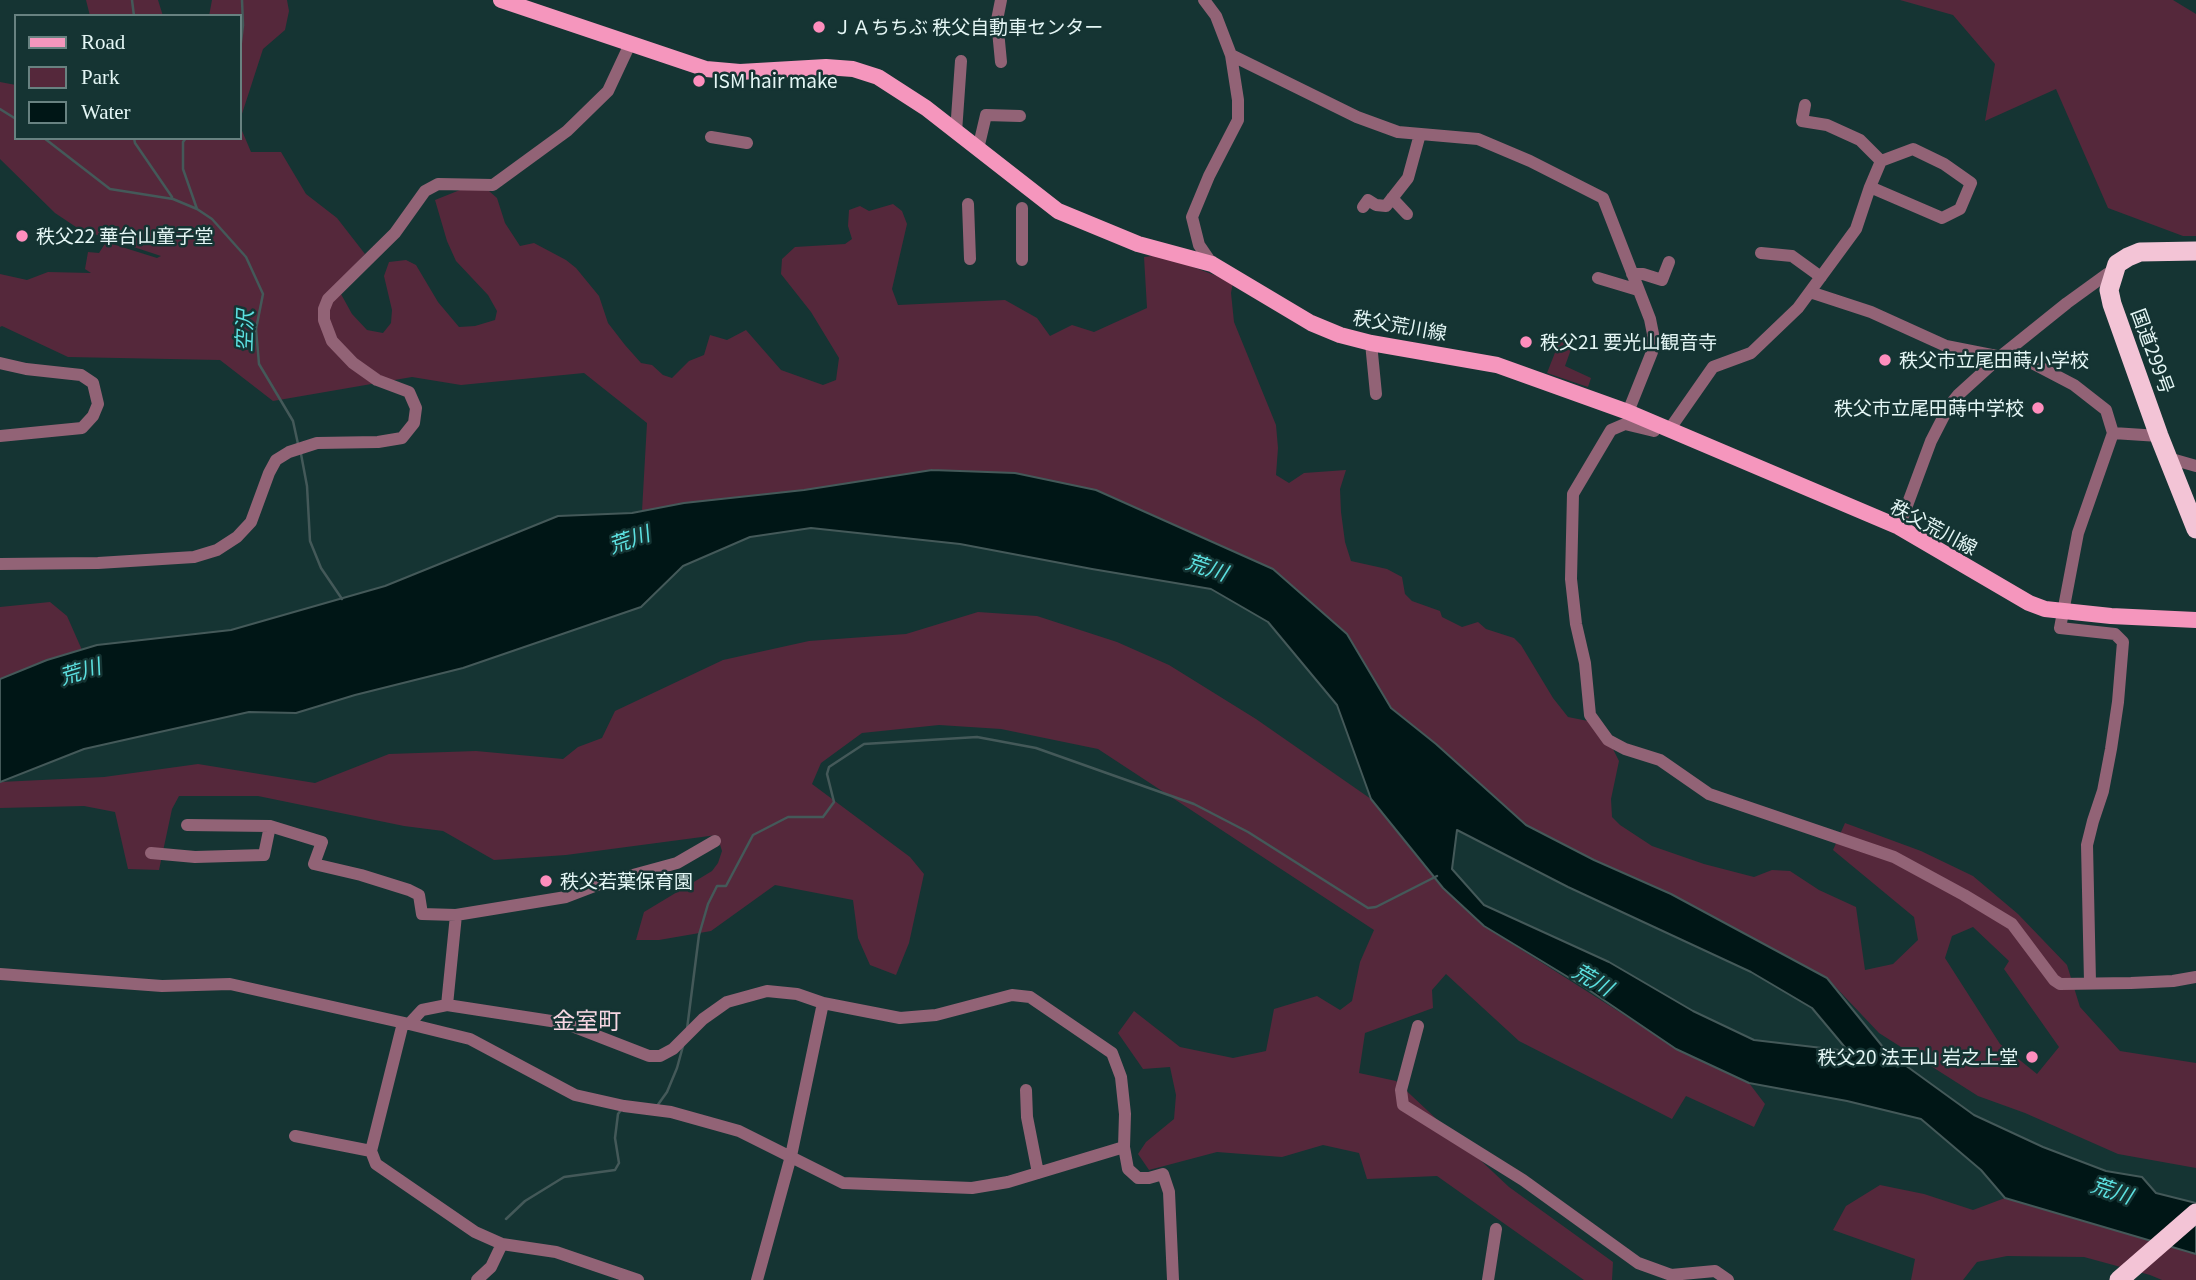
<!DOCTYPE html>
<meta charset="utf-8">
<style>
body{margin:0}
#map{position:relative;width:2196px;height:1280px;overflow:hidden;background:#153433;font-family:Georgia,serif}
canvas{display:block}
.legend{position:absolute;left:14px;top:14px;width:228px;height:126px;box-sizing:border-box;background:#153433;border:2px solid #688281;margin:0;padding:9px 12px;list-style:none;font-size:21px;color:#e4f6f5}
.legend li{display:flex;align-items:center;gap:14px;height:35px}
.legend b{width:35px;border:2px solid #688281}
</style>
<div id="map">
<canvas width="2196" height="1280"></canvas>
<ul class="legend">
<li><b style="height:9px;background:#f596bd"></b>Road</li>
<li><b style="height:19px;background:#55283b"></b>Park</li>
<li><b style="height:19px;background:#001616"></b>Water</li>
</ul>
</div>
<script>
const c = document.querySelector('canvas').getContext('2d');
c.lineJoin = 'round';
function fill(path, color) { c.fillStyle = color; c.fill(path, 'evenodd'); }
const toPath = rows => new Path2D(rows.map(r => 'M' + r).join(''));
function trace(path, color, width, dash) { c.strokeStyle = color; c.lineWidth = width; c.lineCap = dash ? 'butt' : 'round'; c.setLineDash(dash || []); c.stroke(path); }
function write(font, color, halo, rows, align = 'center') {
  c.font = font + ' Georgia,"Noto Sans JP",serif'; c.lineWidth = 5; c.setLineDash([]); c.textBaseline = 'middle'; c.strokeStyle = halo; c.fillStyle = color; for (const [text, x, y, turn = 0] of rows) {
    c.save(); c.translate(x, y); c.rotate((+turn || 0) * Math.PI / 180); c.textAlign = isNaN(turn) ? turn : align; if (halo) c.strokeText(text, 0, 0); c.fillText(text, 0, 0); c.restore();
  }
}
fill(toPath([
 [86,0,158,0,163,16,90,16],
 [212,0,287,0,289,11,285,30,263,49,240,120,240,16,209,16],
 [1900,0,2173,0,2196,14,2196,236,2183,236,2108,208,2056,89,1985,121,1995,64,1953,15],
 [0,82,16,85,16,138,240,138,240,126,251,152,281,152,306,194,337,218,365,254,336,285,352,314,367,330,383,333,391,323,392,310,384,276,389,262,406,260,416,265,438,302,459,327,475,326,495,320,497,311,488,295,456,261,447,241,435,200,465,188,489,191,497,198,505,223,520,246,534,243,566,260,576,268,599,296,608,323,625,345,641,363,652,365,663,375,672,378,689,361,704,355,710,335,727,340,746,330,781,370,823,385,836,380,839,358,811,312,781,274,782,259,795,247,845,244,852,239,848,226,849,210,860,206,869,211,893,204,902,211,907,224,892,289,898,305,1005,300,1037,318,1050,336,1072,325,1094,332,1147,308,1144,257,1161,255,1233,282,1231,293,1234,322,1276,425,1278,448,1276,475,1289,483,1304,473,1346,470,1340,489,1341,512,1345,542,1351,561,1387,569,1402,577,1405,594,1412,601,1440,611,1442,617,1462,627,1478,622,1486,629,1514,638,1521,645,1553,698,1568,717,1588,721,1612,747,1619,761,1611,799,1612,817,1620,825,1652,846,1704,864,1754,877,1772,870,1790,871,1819,890,1856,907,1865,970,1893,964,1918,940,1914,917,1833,850,1845,823,1921,851,1973,876,2018,914,2067,965,2080,1007,2120,1051,2196,1063,2196,1168,2118,1154,2025,1113,1978,1096,1879,1033,1827,978,1671,894,1594,860,1526,825,1436,744,1391,708,1347,634,932,470,804,490,684,503,642,511,647,423,584,373,461,385,412,377,273,401,220,360,68,357,2,326,0,327,0,274,27,280,48,272,91,273,85,269,88,252,99,253,106,242,157,258,161,256,79,229,55,213,0,159],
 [1973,927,2009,961,2004,969,2059,1047,2037,1074,2000,1044,1945,958,1952,936],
 [1546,332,1574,341,1565,366,1591,378,1588,387,1547,373,1556,350,1541,343],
 [50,602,67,616,82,650,47,660,0,679,0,607],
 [978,612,1037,616,1117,642,1169,665,1256,719,1371,799,1443,888,1484,926,1651,1032,1749,1083,1765,1104,1754,1127,1686,1096,1672,1119,1519,1041,1446,974,1432,990,1433,1008,1365,1033,1359,1073,1396,1081,1509,1187,1613,1262,1612,1280,1584,1280,1437,1176,1367,1179,1359,1153,1323,1145,1282,1157,1217,1152,1149,1170,1138,1154,1146,1142,1174,1119,1176,1095,1170,1067,1143,1069,1118,1033,1134,1011,1180,1047,1233,1058,1266,1051,1274,1009,1317,996,1340,1010,1352,1001,1360,962,1374,930,1098,749,1001,729,939,725,862,733,821,763,812,784,910,857,924,874,909,943,896,975,870,965,858,938,853,900,775,885,711,931,659,940,636,940,644,912,712,871,718,863,722,851,717,835,566,855,494,860,443,831,404,826,258,796,179,796,172,809,159,870,128,869,115,812,84,806,0,808,0,782,104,777,198,764,315,783,389,754,476,751,563,759,578,747,602,738,615,711,723,660,809,641,906,634],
 [1880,1185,1924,1194,1973,1210,2005,1198,2196,1254,2196,1280,2162,1280,2150,1275,2084,1257,2007,1256,1977,1262,1963,1280,1911,1280,1915,1259,1833,1230,1846,1206]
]), '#55283b');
const water = toPath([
 [932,470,1015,473,1096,490,1273,569,1347,634,1391,708,1436,744,1526,825,1594,860,1671,894,1827,978,1887,1052,1974,1115,2043,1147,2106,1171,2142,1177,2156,1193,2196,1203,2196,1254,2005,1198,1981,1170,1921,1119,1847,1101,1749,1083,1676,1049,1586,988,1484,926,1443,888,1371,799,1337,705,1268,622,1211,589,1092,569,960,544,811,528,750,537,683,566,641,607,463,668,355,695,296,713,249,712,84,749,0,782,0,679,47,660,97,645,231,630,385,586,558,516,632,513,684,503,804,490,932,470],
 [1457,830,1568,887,1751,972,1812,1008,1848,1051,1754,1040,1693,1011,1609,962,1484,905,1452,869,1457,830]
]);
fill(water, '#001616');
trace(water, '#445959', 2);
trace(toPath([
 [132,0,134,16],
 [240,50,243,25,242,0],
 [0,109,16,119],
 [44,138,110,189,173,199,197,209,212,219,246,257,263,294,256,329,259,364,293,421,298,444],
 [134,138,135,143,172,197],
 [186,138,183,142,183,169,197,209],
 [301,454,307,486,310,541,321,568,342,599],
 [687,1029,699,935,708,904,717,886,726,886,753,835,788,817,823,817,834,802,827,774,829,767,864,744,977,737,1036,748,1194,804,1248,832,1368,908,1376,907,1437,876],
 [657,1106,667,1092,677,1068,683,1046],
 [506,1219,525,1201,564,1177,615,1170,619,1163,615,1138,618,1114,621,1110]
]), '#445959', 2.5);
trace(toPath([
 [1001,0,997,20,1001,62],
 [1204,0,1216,16,1231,55,1238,100,1238,120,1209,176,1192,217,1199,245,1212,264],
 [1231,55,1357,117,1398,132,1478,139,1530,161,1603,198,1650,319,1653,334,1652,352,1628,412],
 [1805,105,1802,121,1827,125,1860,140,1881,161],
 [956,132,961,61],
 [711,137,747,143],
 [978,149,986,115,1020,116],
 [1392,198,1407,214],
 [968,204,970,259],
 [1363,207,1368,200,1376,205,1386,206,1408,178,1420,134],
 [1022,208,1022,260],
 [1761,253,1792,256,1821,277],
 [1632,274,1643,274,1662,280,1669,262],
 [1598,278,1638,290],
 [1810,292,1871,312,1946,346,2032,363,2074,385,2106,410,2113,433,2078,533,2060,628,2115,634,2123,642,2118,702,2111,749,2103,791,2093,821,2087,845,2090,982],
 [1371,343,1376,394],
 [0,363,26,369,81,375,93,383,98,404,93,416,82,428,0,436],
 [1656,425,1654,431,1625,424,1611,430,1573,494,1571,579,1576,624,1585,663,1590,715,1608,740,1625,749,1660,760,1709,794,1894,857,1964,895,2012,924,2054,980,2060,984,2131,983,2173,981,2196,977],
 [1669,430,1713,367,1751,353,1798,308,1856,229,1870,187,1942,218,1960,209,1971,183,1944,164,1913,149,1881,161,1870,187],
 [2113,433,2159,436],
 [2168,458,2196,466],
 [1899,527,1931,441,1949,406,1958,395,2001,356,2067,303,2107,274,2112,276],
 [0,564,98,563,194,557,217,550,237,537,251,522,269,473,276,460,289,452,317,443,378,442,402,438,414,423,416,408,409,392,377,380,353,363,332,341,324,320,324,309,328,299,395,233,425,191,438,184,493,185,567,131,608,91,630,44],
 [187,825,270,826,322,842,314,864,361,875,409,890,419,895,422,914,456,915],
 [151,853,195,857,264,855,270,826],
 [0,974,162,986,230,984,409,1024,470,1039,575,1095,624,1106,671,1112,739,1131,843,1183,972,1188,1008,1182,1124,1147],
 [447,1005,456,915,566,897,600,884,677,863,715,841],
 [403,1023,371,1151,376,1164,475,1232,502,1244,556,1252,638,1280],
 [409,1024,422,1010,447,1005,564,1023,649,1056,660,1056,673,1049,703,1019,727,1002,767,991,797,994,823,1003,900,1018,936,1015,1012,995,1030,997,1112,1053,1121,1077,1125,1114,1124,1147,1128,1169,1138,1178,1149,1178,1163,1174,1169,1192,1173,1280],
 [1418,1026,1401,1090,1403,1105,1523,1180,1638,1263,1671,1275,1715,1271,1728,1280],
 [1026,1090,1027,1117,1038,1173],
 [295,1136,371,1151],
 [477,1280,491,1267,502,1244],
 [757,1280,791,1156,823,1003],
 [1488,1280,1496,1229]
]), '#926376', 12);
trace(toPath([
 [501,0,706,69,740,72,826,67,853,69,878,77,926,108,1058,211,1138,244,1212,264,1311,323,1340,335,1371,343,1497,365,1628,412,1899,527,2029,603,2045,609,2111,616,2196,620]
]), '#f596bd', 16);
trace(toPath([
 [2196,251,2140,252,2128,257,2117,264,2109,290,2112,304,2159,436,2196,529],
 [2119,1280,2196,1213]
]), '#f3c4d6', 19);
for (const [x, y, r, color] of [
 [819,27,7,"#fe8ebd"],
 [699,81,7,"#fe8ebd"],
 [22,236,7,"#fe8ebd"],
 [1526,342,7,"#fe8ebd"],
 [1885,360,7,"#fe8ebd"],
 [2038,408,7,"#fe8ebd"],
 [546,881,7,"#fe8ebd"],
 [2032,1057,7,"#fe8ebd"]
]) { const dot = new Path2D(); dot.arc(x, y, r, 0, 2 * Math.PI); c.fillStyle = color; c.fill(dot); trace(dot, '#153433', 2.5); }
write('19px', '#e4f6f5', '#153433', [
 ["ＪＡちちぶ 秩父自動車センター",833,27],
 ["ISM hair make",713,81],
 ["秩父22 華台山童子堂",36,236],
 ["秩父21 要光山観音寺",1540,342],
 ["秩父市立尾田蒔小学校",1899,360],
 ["秩父市立尾田蒔中学校",2024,408,"right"],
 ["秩父若葉保育園",560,881],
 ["秩父20 法王山 岩之上堂",2018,1057,"right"]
], 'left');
write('19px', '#e4f6f5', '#153433', [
 ["秩父荒川線",1400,325,10],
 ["国道299号",2153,351,70],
 ["秩父荒川線",1934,527,28]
]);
write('italic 21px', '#5ce0e0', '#153433', [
 ["空沢",244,331,-88],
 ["荒川",629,539,-19],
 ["荒川",1207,567,18],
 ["荒川",80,671,-17],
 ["荒川",1593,979,30],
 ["荒川",2112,1190,18]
]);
write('23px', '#f8d7e3', '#153433', [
 ["金室町",587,1020]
]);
</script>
